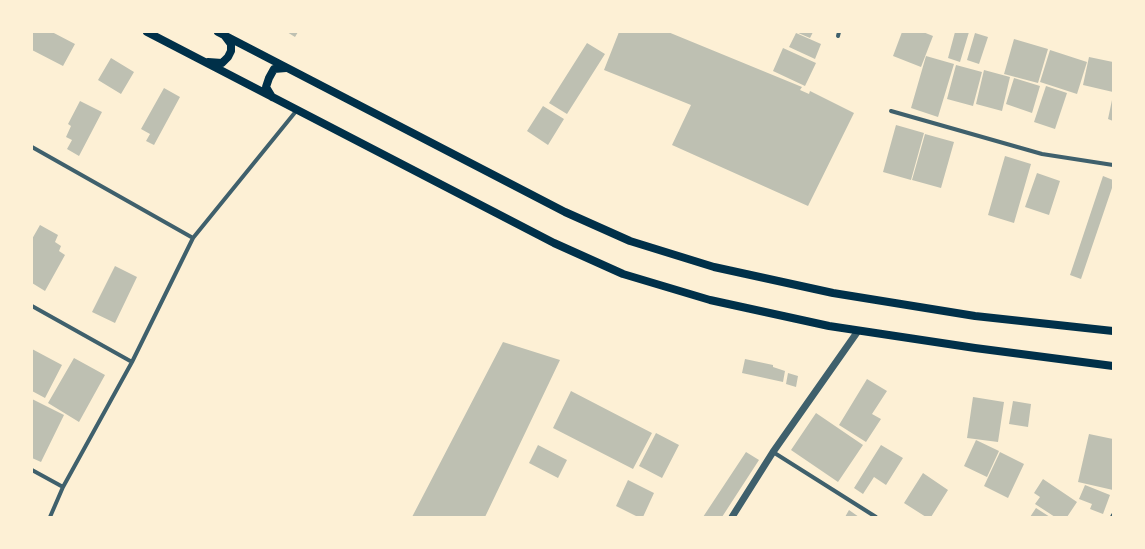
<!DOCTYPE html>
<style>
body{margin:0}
#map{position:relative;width:1145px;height:549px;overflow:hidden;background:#fdf0d5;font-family:"Archivo Narrow",sans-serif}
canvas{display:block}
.frame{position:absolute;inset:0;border:33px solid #fdf0d5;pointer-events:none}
</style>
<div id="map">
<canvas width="1145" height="549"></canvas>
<div class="frame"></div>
</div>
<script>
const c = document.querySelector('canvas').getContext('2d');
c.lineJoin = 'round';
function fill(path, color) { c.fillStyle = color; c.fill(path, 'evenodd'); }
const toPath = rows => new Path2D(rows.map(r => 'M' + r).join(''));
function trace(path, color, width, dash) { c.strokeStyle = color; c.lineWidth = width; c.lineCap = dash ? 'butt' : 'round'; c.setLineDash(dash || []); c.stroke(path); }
fill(toPath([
 [32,32,52,32,75,44,63,66,32,50],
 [287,32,298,32,295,37],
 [619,32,668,32,802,87,800,90,809,94,810,91,854,113,808,206,672,145,691,105,604,70],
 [796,32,813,32,810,38],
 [902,32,923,32,933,36,921,67,893,56],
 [955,32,969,32,960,62,948,58],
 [796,33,821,44,815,59,789,47],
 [975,33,988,37,979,64,967,60],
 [1014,39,1048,49,1038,83,1004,74],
 [587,43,605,54,567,114,549,103],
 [783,48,816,63,805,86,773,71],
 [1050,50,1087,62,1077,94,1040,82],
 [926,56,954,64,938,117,911,108],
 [1089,57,1113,62,1113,92,1083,85],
 [111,58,134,72,121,94,98,80],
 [956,65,982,72,973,106,947,99],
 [984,70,1010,77,1002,111,976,104],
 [1014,78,1040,86,1032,113,1006,104],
 [1046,86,1067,93,1055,129,1034,122],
 [164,88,180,97,154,145,146,141,150,134,141,129],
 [1112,100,1113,100,1113,121,1108,119],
 [80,101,102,112,79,156,67,149,72,140,66,137,71,126,68,124],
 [543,106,564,119,548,145,527,131],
 [896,125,924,133,911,180,883,172],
 [925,134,954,142,941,188,912,180],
 [1005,156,1031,164,1014,223,988,215],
 [1037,173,1060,181,1049,215,1025,207],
 [1103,176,1113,180,1113,185,1081,279,1070,275],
 [40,225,58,235,55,242,61,246,59,251,65,255,45,291,32,283,32,239],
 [115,266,137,277,115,323,92,312],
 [503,342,560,360,485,517,412,517],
 [32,349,62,365,45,398,32,391],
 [74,358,105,375,79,422,48,403],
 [745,359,773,365,773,367,785,371,783,382,742,373],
 [788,373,798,376,796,387,786,384],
 [867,379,887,391,872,414,881,419,866,442,839,425],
 [571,391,652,433,633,469,553,428],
 [973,397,1004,402,998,442,967,438],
 [32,399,64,415,41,462,32,458],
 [1013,401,1031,404,1028,427,1009,424],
 [816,413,863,445,838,482,791,450],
 [656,433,679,445,662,478,639,466],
 [1089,434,1113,439,1113,490,1078,482],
 [976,440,999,451,987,477,964,466],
 [538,445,567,460,558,478,529,463],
 [881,445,903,458,886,485,874,477,863,494,854,488],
 [746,452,759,460,722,517,703,517],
 [1000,452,1024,464,1008,498,984,486],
 [923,473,948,490,931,517,926,517,904,503],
 [1043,479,1077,502,1067,517,1055,517,1035,504,1040,497,1034,493],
 [628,480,654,493,643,517,638,517,616,506],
 [1085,485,1110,495,1103,514,1090,509,1092,504,1079,499],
 [1036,508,1050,517,1030,517],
 [849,510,859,517,845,517]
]), '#bec0b2');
trace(toPath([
 [838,36,839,32],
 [891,111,1042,154,1113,165],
 [32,147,193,238],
 [32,306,132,362],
 [773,452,876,517],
 [32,470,63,487],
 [50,517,63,487,132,362,193,238,297,110],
 [1112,517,1113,515]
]), '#3f606c', 4);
trace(toPath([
 [732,517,773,452,858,331]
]), '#3f606c', 7);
trace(toPath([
 [147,32,554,243,623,274,710,300,829,326,975,348,1113,366],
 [218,32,565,212,630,241,714,267,833,293,975,316,1113,331],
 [208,62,222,63,228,57,231,51,231,44,225,36],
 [272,97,266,87,269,78,274,69,286,68]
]), '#003049', 8);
</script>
